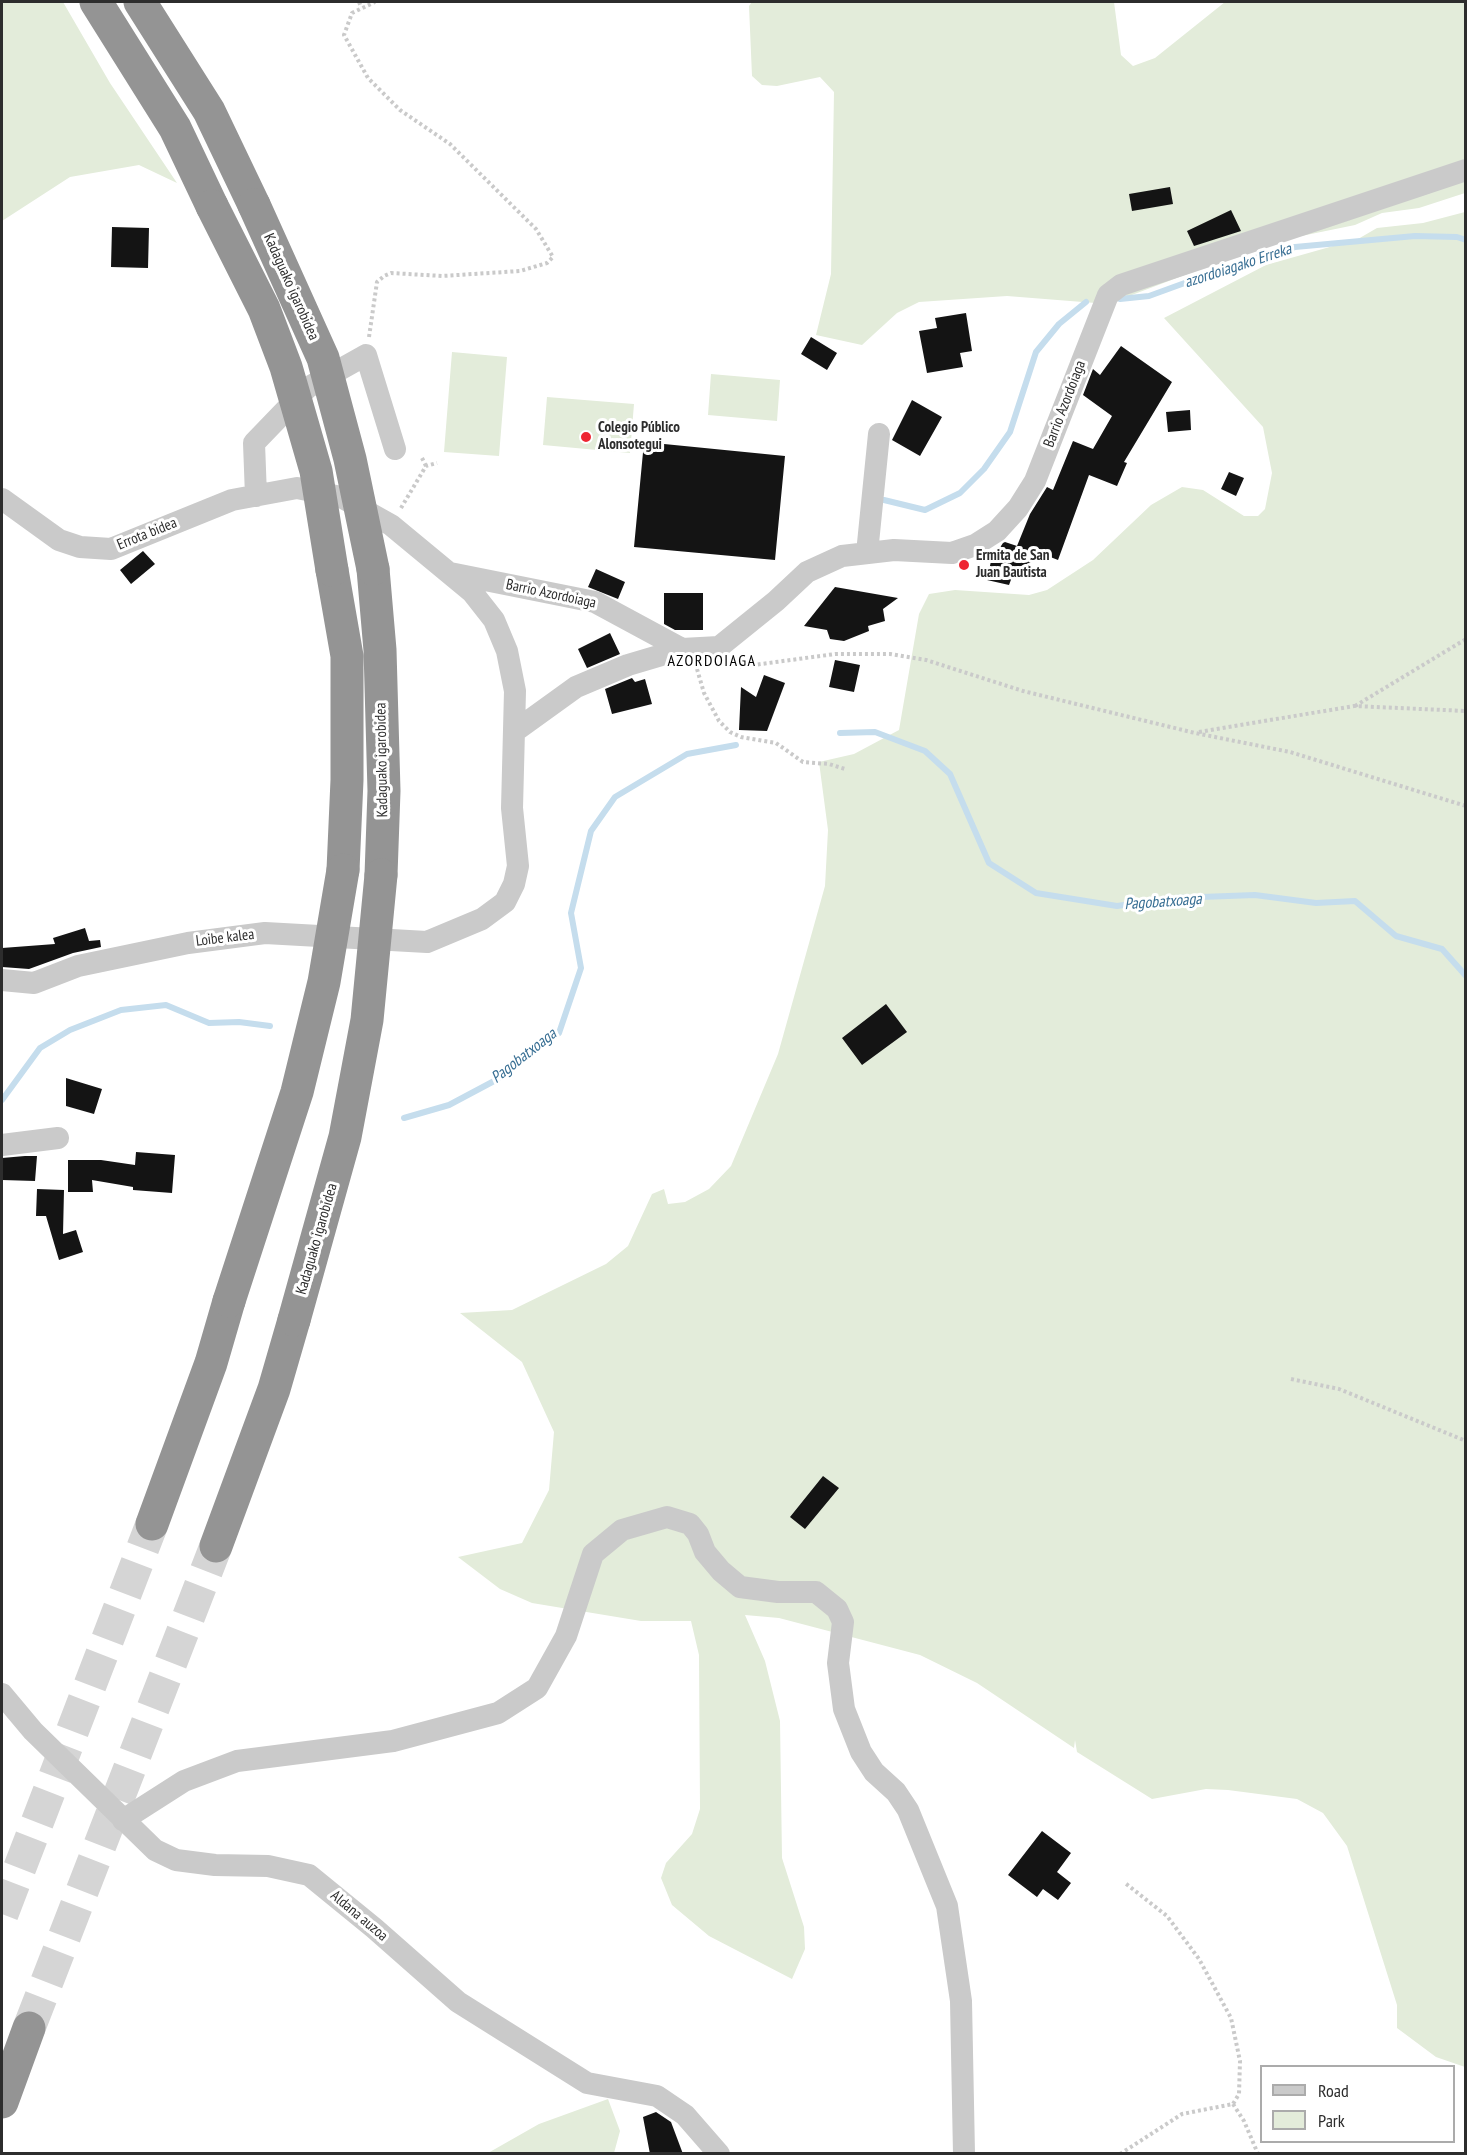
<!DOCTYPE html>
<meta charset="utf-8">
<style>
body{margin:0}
#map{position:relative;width:1467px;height:2155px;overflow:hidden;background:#fff;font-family:"PT Sans Narrow",sans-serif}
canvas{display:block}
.frame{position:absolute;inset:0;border:3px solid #2d2d2d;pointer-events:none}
.legend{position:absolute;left:1260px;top:2065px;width:195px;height:78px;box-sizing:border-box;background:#fff;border:2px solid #ababab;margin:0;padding:8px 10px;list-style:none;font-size:18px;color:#2d2d2d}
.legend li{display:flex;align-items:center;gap:12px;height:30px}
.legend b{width:30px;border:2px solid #ababab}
</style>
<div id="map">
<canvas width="1467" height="2155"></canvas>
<div class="frame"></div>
<ul class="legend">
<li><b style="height:8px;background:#cacaca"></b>Road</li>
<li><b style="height:16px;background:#e3ecda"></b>Park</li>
</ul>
</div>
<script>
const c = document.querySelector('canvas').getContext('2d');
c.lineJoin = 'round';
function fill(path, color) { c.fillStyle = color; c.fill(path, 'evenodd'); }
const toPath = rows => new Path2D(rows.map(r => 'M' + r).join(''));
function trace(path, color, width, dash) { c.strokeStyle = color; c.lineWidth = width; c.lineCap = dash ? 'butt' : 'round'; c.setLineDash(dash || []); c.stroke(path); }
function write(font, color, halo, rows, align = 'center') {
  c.font = font + ' "PT Sans Narrow",sans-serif'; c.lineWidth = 6; c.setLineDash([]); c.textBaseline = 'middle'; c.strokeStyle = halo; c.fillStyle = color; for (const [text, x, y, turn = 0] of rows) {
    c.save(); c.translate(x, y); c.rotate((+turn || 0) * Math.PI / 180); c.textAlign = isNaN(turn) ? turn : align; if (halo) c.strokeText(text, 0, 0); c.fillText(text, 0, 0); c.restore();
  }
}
fill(toPath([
 [2,2,63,2,110,83,177,183,139,165,70,177,2,221],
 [752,2,1114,2,1121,55,1133,66,1155,58,1225,2,1465,2,1465,193,1419,208,1382,213,1355,225,1272,242,1108,304,1007,296,919,302,897,313,862,345,816,335,831,274,834,92,820,77,777,86,762,85,752,76,749,6],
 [1465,212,1465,2067,1436,2057,1397,2028,1397,2005,1347,1846,1323,1813,1297,1799,1228,1790,1206,1789,1152,1799,1077,1752,1075,1740,1074,1748,977,1683,920,1655,779,1618,745,1615,765,1661,780,1721,782,1858,804,1927,805,1949,792,1979,709,1936,672,1905,661,1878,666,1863,692,1834,700,1809,699,1655,691,1621,641,1621,532,1603,500,1589,458,1557,522,1543,549,1490,554,1432,522,1362,460,1313,512,1310,606,1264,628,1246,652,1194,664,1189,668,1204,685,1202,709,1189,731,1166,778,1054,825,886,828,830,819,762,854,754,899,730,919,614,929,594,955,590,1029,595,1047,590,1093,560,1151,505,1182,487,1203,490,1244,516,1258,516,1265,509,1272,473,1263,427,1164,318,1266,265,1358,239,1377,228,1423,223],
 [452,352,507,357,499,456,444,452],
 [711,374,780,380,777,421,708,415],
 [547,397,634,404,630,453,543,445],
 [608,2099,620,2131,614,2153,488,2153,539,2124]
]), '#e3ecda');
trace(toPath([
 [1120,299,1149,296,1245,261,1295,247,1415,236,1457,237,1466,240],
 [884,500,925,510,960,493,984,469,1010,432,1036,352,1059,324,1086,302],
 [840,733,875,732,925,751,950,774,989,863,1036,893,1117,906,1174,898,1255,895,1316,903,1355,901,1396,936,1442,949,1466,976],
 [2,1100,40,1048,70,1030,121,1010,166,1005,209,1023,239,1022,270,1026],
 [404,1118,449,1105,496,1080,559,1033,581,968,571,913,591,831,615,797,687,754,736,745]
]), '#c5dded', 6);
fill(toPath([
 [1170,187,1173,204,1132,211,1129,194],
 [1231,210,1241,231,1194,246,1187,231],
 [112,227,149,228,148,268,111,267],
 [966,313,972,351,960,353,963,367,927,373,919,331,937,328,935,318],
 [811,337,837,353,827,370,801,354],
 [1121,346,1172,382,1124,462,1127,463,1117,486,1089,475,1058,560,1035,551,1026,573,1015,569,1009,585,987,580,991,561,1003,543,1005,542,1017,546,1030,514,1047,487,1053,490,1073,441,1093,449,1112,416,1083,395,1093,369,1100,375],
 [912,400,942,417,920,456,892,440],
 [1190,410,1191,430,1168,432,1166,412],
 [644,442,785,456,775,560,634,547],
 [1229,472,1244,478,1236,496,1221,489],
 [143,551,155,564,131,584,120,570],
 [596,569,625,582,618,599,588,587],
 [835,587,898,598,883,609,885,621,868,626,869,631,844,641,830,639,827,630,804,626],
 [664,593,703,593,703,630,675,630,664,624],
 [610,633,620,654,587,668,578,649],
 [835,660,860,665,854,692,829,687],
 [764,675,785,683,767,731,739,730,741,687,756,697],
 [632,678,635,682,645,679,652,704,612,714,605,689],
 [85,928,89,941,100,940,101,947,73,953,29,969,2,967,2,948,55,944,53,938],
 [886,1004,907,1032,862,1065,842,1038],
 [66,1078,102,1089,94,1114,66,1106],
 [136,1152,175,1155,172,1193,133,1190,133,1187,92,1180,93,1192,68,1192,68,1160,101,1160,135,1165],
 [25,1156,37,1156,35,1181,2,1180,2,1158],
 [37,1189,64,1190,63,1234,76,1230,83,1252,59,1260,46,1216,36,1216],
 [823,1476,839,1488,805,1529,790,1517],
 [1042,1831,1071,1853,1057,1872,1071,1883,1058,1900,1043,1889,1037,1897,1008,1875],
 [656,2112,671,2122,683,2154,650,2154,643,2117]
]), '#141414');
trace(toPath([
 [2,1914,152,1524],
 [29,2028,216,1546]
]), '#d5d5d5', 33, [33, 16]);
trace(toPath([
 [359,2,361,7],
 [369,337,377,282,384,276,391,273,442,276,520,271,547,263,553,257,536,229,450,144,400,110,368,78,344,35,352,13,375,2],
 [422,458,426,466],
 [401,508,426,466,437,463],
 [728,665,739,667,835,654,890,654,926,660,1023,691,1195,733,1290,752,1466,806],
 [697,669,704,693,719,721,730,732,741,737,776,743,803,762,829,764,845,769],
 [1355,706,1466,639],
 [1199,732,1354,706,1466,711],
 [1291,1379,1339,1389,1466,1441],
 [1233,2104,1244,2121,1258,2154],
 [1120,2154,1182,2114,1233,2104,1239,2094,1240,2061,1231,2018,1199,1959,1167,1916,1125,1883]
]), '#cacaca', 4, [3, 3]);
trace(toPath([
 [256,496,254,443,307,388,366,355,395,449],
 [2,499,59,540,80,547,111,549,232,500,297,488,341,497,391,525,472,592,494,620,507,651,515,691,512,808,518,866,514,884,505,902,482,919,427,942,265,933,188,943,78,966,34,983,2,980],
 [867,553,879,434],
 [450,573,595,602,682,649],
 [515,731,576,687,628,665,682,649,719,647,776,601,807,572,842,556,894,550,952,553,975,545,997,531,1018,508,1035,481,1108,295,1121,285,1466,170],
 [2,1145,58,1138],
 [2,1694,33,1731,155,1850,176,1860,215,1865,268,1866,309,1875,374,1928,458,2002,587,2083,657,2096,685,2115,719,2154],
 [123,1820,184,1781,237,1761,393,1741,498,1713,537,1688,566,1636,593,1554,622,1530,667,1517,690,1524,698,1534,705,1552,721,1571,740,1587,778,1592,816,1592,837,1609,843,1622,838,1663,844,1709,861,1752,874,1772,896,1792,908,1810,947,1906,961,2001,964,2154]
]), '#cacaca', 22);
trace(toPath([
 [96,2,175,128,212,206],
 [140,2,209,111,254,205],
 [373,569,380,650,384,791,381,875],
 [332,570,347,656,347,780,343,870],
 [152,1524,211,1363,229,1301],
 [216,1546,274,1389,294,1320],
 [2,2102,29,2028]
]), '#949494', 33);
trace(toPath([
 [254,205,323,358,350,459,373,569],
 [212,206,264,309,286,367,316,471,332,570],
 [229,1301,297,1092,324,982,343,870],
 [294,1320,345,1137,367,1020,381,875]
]), '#949494', 33);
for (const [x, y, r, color] of [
 [586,437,6,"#ee2532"],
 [964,565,6,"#ee2532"]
]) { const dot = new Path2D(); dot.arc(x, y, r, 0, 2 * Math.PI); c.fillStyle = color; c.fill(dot); trace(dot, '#fff', 2); }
write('15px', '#2d2d2d', '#fff', [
 ["Kadaguako igarobidea",291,287,66],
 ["Barrio Azordoiaga",1065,404,-69],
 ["Errota bidea",147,534,-22],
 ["Barrio Azordoiaga",551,594,12],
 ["Kadaguako igarobidea",382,760,-91],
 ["Loibe kalea",225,938,-7],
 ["Kadaguako igarobidea",317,1239,-74],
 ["Aldana auzoa",359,1916,40]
]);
write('bold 15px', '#2d2d2d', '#fff', [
 ["Colegio Público",598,428],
 ["Alonsotegui",598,445],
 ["Ermita de San",976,556],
 ["Juan Bautista",976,573]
], 'left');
write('italic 16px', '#376e93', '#fff', [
 ["azordoiagako Erreka",1238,266,-18],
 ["Pagobatxoaga",1163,902,-4],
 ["Pagobatxoaga",524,1056,-38]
]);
c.letterSpacing = '1.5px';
write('16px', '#000', '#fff', [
 ["AZORDOIAGA",712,661]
]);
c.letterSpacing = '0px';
</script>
